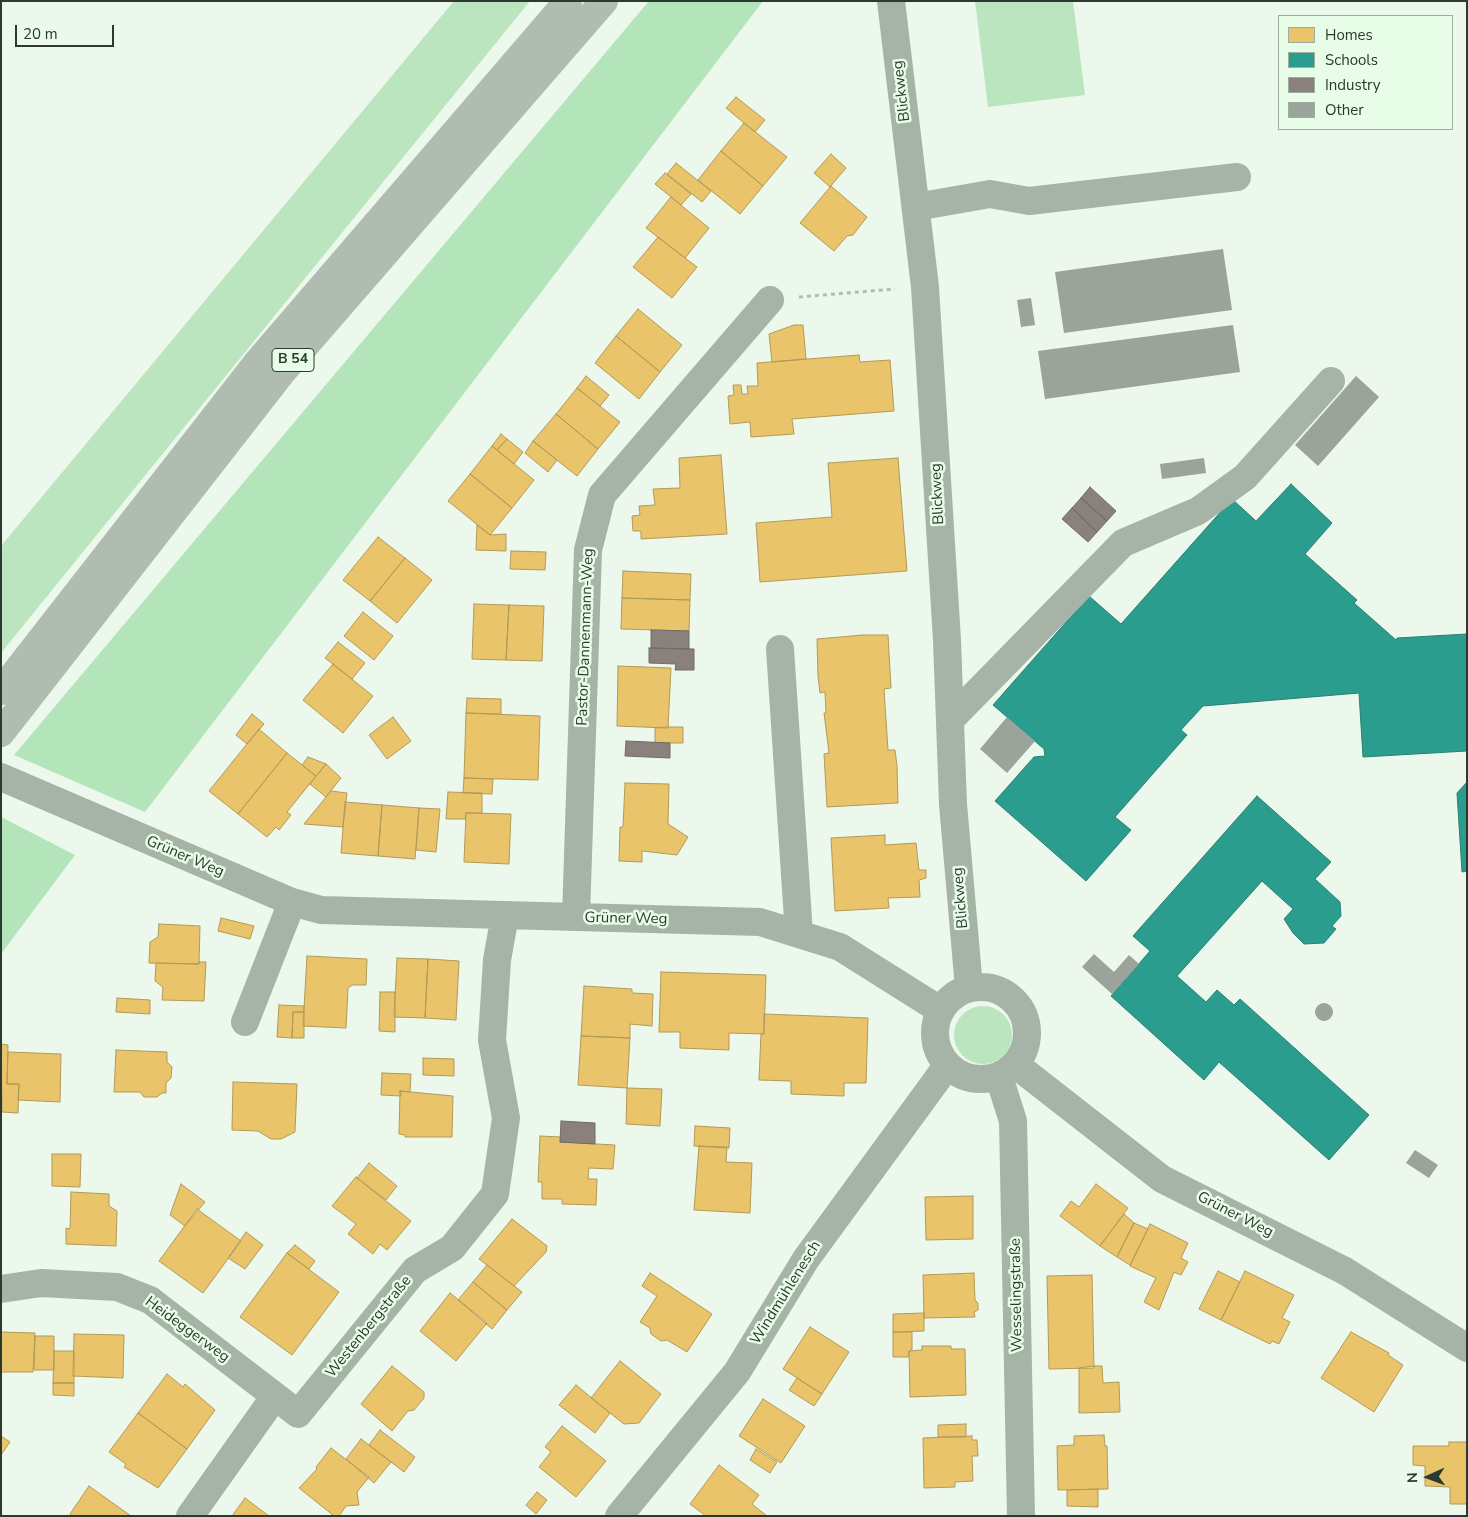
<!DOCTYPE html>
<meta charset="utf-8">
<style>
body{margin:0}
#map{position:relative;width:1468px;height:1517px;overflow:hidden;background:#ecf8ec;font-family:"Nunito Sans",sans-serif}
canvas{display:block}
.frame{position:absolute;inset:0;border:2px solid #2d382e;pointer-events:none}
.legend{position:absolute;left:1278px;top:15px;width:175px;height:115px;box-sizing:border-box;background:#e7fde8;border:1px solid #9dae9e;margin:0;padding:6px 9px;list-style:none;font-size:15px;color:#2d382e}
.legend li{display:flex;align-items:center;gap:10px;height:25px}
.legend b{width:25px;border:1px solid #9dae9e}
.north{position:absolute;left:1403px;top:1452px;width:50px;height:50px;-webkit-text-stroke:4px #e7fde8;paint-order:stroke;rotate:268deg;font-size:14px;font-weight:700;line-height:20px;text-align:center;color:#2d382e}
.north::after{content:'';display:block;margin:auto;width:18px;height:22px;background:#2d382e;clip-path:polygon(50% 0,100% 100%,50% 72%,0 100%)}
.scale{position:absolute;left:15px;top:25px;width:99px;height:22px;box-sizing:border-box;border:2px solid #2d382e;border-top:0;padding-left:6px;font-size:15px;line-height:18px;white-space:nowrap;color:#2d382e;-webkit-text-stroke:4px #e7fde8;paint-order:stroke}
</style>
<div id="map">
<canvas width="1468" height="1517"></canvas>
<div class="frame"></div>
<ul class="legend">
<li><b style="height:14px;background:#e9c46a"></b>Homes</li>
<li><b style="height:14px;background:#2a9d8f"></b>Schools</li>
<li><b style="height:14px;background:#8a817c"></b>Industry</li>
<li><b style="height:14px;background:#9aa49a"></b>Other</li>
</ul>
<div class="north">N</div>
<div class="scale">20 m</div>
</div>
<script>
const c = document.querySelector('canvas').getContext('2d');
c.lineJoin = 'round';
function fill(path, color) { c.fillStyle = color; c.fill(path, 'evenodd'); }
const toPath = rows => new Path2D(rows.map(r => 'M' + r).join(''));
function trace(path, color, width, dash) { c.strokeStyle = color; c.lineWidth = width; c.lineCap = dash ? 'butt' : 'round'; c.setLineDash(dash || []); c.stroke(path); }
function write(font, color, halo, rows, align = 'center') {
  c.font = font + ' "Nunito Sans",sans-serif'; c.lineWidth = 5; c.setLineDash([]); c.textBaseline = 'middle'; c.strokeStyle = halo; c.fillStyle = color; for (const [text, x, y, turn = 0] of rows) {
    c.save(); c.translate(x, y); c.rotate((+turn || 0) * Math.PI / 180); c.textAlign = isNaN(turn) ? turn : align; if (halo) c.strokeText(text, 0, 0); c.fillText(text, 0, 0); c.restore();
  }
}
fill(toPath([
 [454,1,530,1,1,653,1,546],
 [975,1,1073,1,1085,95,988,107],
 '954 1035a29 29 0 1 1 58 0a29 29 0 1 1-58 0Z'
]), '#bbe5bf');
fill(toPath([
 [649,1,763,1,145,812,14,755],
 [1,817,75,855,1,954]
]), '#b4e4ba');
const homes = toPath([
 [736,97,765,120,755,132,726,108,736,97],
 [744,123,787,157,763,186,721,151,744,123],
 [721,151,763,186,740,214,698,180,721,151],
 [831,154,846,168,830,187,814,173,831,154],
 [676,163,711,191,702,202,667,174,676,163],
 [665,173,691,194,681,205,655,184,665,173],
 [831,186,867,217,853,235,847,236,834,251,800,223,831,186],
 [671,197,709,228,685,258,646,228,671,197],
 [658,237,697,267,672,298,633,267,658,237],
 [638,309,682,345,660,372,616,336,638,309],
 [794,325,803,325,806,359,772,362,769,334,794,325],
 [616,336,660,372,639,399,595,363,616,336],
 [859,355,860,362,890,360,894,411,792,419,794,434,751,437,750,422,730,424,728,396,734,395,733,385,741,385,742,394,748,394,747,386,758,386,757,363,859,355],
 [586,376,609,395,600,406,577,388,586,376],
 [577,388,620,422,598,449,556,414,577,388],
 [556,414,598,449,577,476,533,441,556,414],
 [501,434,507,439,497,450,492,446,501,434],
 [507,439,523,452,514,464,497,450,507,439],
 [533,441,557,460,548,472,525,453,533,441],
 [492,446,534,480,512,508,470,474,492,446],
 [721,455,727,534,641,539,641,531,633,531,632,516,640,515,639,506,655,505,653,489,680,488,679,458,721,455],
 [898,458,907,571,760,582,756,523,832,517,828,463,898,458],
 [470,474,512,508,490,535,448,501,470,474],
 [477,525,490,535,506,534,506,551,476,550,477,525],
 [378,537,405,558,370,601,343,580,378,537],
 [511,551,546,552,545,570,510,569,511,551],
 [405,558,432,580,397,623,370,601,405,558],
 [623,571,691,574,690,600,622,598,623,571],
 [622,598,690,600,689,631,621,629,622,598],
 [474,604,509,605,506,660,472,659,474,604],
 [509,605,544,606,542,661,506,660,509,605],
 [363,612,393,636,374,660,344,636,363,612],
 [863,635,888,635,891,688,884,689,888,750,895,750,897,766,898,803,827,807,824,754,829,753,824,713,826,713,825,692,820,693,818,676,817,639,863,635],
 [338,642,365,663,352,679,325,658,338,642],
 [333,664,373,696,343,733,303,700,333,664],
 [618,666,671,668,668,728,617,726,618,666],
 [467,698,501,699,501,714,466,713,467,698],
 [466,713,540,716,538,780,464,778,466,713],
 [252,714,264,724,247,744,236,735,252,714],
 [393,717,411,741,387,759,369,735,393,717],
 [668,727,683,727,683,743,655,743,655,728,668,727],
 [259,729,287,753,238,814,209,791,259,729],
 [287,753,316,776,287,812,291,815,279,830,276,827,267,837,238,814,287,753],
 [308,757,326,764,316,776,302,765,308,757],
 [326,764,341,778,326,797,310,784,326,764],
 [464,778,493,779,492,794,463,793,464,778],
 [625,783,669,784,668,824,688,837,677,855,642,851,642,862,619,861,620,827,623,827,625,783],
 [331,791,347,793,343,827,304,824,331,791],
 [448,792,482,793,482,813,466,813,465,819,446,819,448,792],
 [345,802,382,805,378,856,341,853,345,802],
 [382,805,419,808,415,859,378,856,382,805],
 [419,808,440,809,436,852,416,850,419,808],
 [466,813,511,814,509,864,464,862,466,813],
 [885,835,885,845,916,843,919,870,926,870,926,878,919,880,920,897,888,898,889,908,835,911,831,838,885,835],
 [221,918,254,926,250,939,218,931,221,918],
 [159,924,200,926,199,964,149,963,150,942,158,937,159,924],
 [307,956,367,959,366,985,352,985,348,988,346,1028,303,1026,307,956],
 [397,958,428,959,425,1018,394,1017,397,958],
 [428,959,459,961,456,1020,425,1018,428,959],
 [199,962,206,962,204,1001,162,1000,163,987,155,981,156,963,199,964,199,962],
 [661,972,766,975,764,1034,729,1033,729,1050,680,1048,680,1032,659,1032,661,972],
 [584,986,632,989,632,993,653,994,652,1026,630,1024,630,1038,581,1036,584,986],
 [380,992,395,992,395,1032,379,1031,380,992],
 [117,998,150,1000,150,1014,116,1012,117,998],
 [279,1005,304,1006,304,1012,293,1012,292,1038,277,1037,279,1005],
 [293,1012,304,1012,304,1038,292,1038,293,1012],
 [764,1014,868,1018,866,1083,844,1083,844,1096,791,1094,791,1081,759,1080,761,1034,764,1034,764,1014],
 [581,1036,630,1038,627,1088,578,1085,581,1036],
 [1,1044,8,1045,7,1084,19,1084,18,1113,2,1112,1,1044],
 [116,1050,167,1052,167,1062,172,1067,171,1078,166,1083,166,1093,162,1093,157,1097,144,1097,140,1092,114,1092,116,1050],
 [8,1052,61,1054,60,1102,18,1100,19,1084,7,1084,8,1052],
 [423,1058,454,1059,454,1076,423,1075,423,1058],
 [382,1073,411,1074,410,1092,400,1091,401,1096,381,1095,382,1073],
 [233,1082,297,1084,295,1132,281,1139,271,1139,258,1131,232,1130,233,1082],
 [627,1088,662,1089,660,1126,626,1124,627,1088],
 [400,1091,453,1096,452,1137,405,1137,405,1135,399,1134,400,1091],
 [695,1126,730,1128,729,1148,694,1146,695,1126],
 [540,1136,561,1137,560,1142,615,1145,613,1169,589,1168,588,1179,597,1179,596,1205,562,1204,562,1199,542,1199,542,1182,538,1182,540,1136],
 [699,1146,727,1147,726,1162,752,1163,750,1213,694,1210,699,1146],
 [52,1154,81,1154,80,1187,52,1186,52,1154],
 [369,1163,397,1186,386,1200,357,1178,369,1163],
 [356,1177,411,1221,387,1250,380,1244,373,1254,348,1234,356,1224,332,1206,356,1177],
 [181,1184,205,1202,185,1226,170,1215,181,1184],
 [1096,1184,1128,1208,1100,1246,1060,1216,1071,1201,1079,1207,1096,1184],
 [71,1192,109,1194,109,1206,117,1211,116,1246,66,1244,66,1228,70,1229,71,1192],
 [973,1196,973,1239,926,1240,925,1197,973,1196],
 [197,1209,241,1241,203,1293,159,1261,197,1209],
 [1124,1214,1134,1223,1117,1257,1100,1246,1124,1214],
 [512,1219,547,1246,546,1252,514,1286,479,1259,512,1219],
 [1134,1223,1148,1229,1130,1265,1117,1257,1134,1223],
 [1150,1224,1188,1243,1181,1258,1188,1262,1181,1275,1174,1272,1159,1310,1144,1302,1156,1278,1130,1266,1150,1224],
 [246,1232,263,1245,245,1269,228,1258,246,1232],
 [295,1245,315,1261,309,1269,287,1253,295,1245],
 [287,1253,339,1292,292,1355,240,1317,287,1253],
 [487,1265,522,1292,507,1310,473,1282,487,1265],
 [1218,1271,1240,1282,1221,1320,1199,1309,1218,1271],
 [1245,1271,1294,1295,1282,1318,1290,1322,1279,1344,1272,1341,1270,1344,1221,1320,1245,1271],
 [650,1273,712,1314,687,1352,667,1340,661,1341,651,1334,650,1328,640,1322,657,1296,642,1286,650,1273],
 [974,1273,975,1300,978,1303,978,1310,974,1312,975,1317,924,1318,923,1275,974,1273],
 [1092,1275,1094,1368,1049,1369,1047,1276,1092,1275],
 [473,1282,507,1310,492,1329,458,1300,473,1282],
 [450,1293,487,1323,456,1361,420,1331,450,1293],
 [924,1313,924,1331,893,1332,893,1314,924,1313],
 [810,1327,849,1352,822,1394,783,1369,810,1327],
 [1,1332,35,1333,33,1372,1,1372,1,1332],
 [893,1332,912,1332,912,1350,909,1351,908,1357,893,1357,893,1332],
 [1351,1332,1389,1353,1388,1355,1403,1365,1374,1412,1321,1378,1351,1332],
 [74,1334,124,1335,123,1378,73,1376,74,1334],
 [35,1336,54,1336,54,1370,34,1370,35,1336],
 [922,1346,951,1346,951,1349,965,1349,966,1395,910,1397,909,1351,922,1350,922,1346],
 [54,1351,74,1351,74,1383,53,1383,54,1351],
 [620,1361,661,1394,639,1423,624,1424,591,1398,620,1361],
 [392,1366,424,1392,424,1398,414,1410,408,1411,392,1431,361,1404,392,1366],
 [1094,1366,1102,1366,1103,1383,1119,1382,1120,1412,1079,1413,1079,1368,1094,1366],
 [167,1374,183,1387,185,1384,215,1410,187,1449,138,1413,167,1374],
 [797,1378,822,1394,814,1406,789,1390,797,1378],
 [53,1383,74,1383,74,1396,53,1395,53,1383],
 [576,1385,610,1413,595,1433,559,1405,576,1385],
 [763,1399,805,1426,781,1463,739,1436,763,1399],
 [138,1413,187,1449,158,1488,124,1467,126,1464,109,1452,138,1413],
 [966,1424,966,1437,938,1437,938,1425,966,1424],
 [562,1426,606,1461,576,1497,539,1467,551,1452,545,1447,562,1426],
 [380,1430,415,1457,404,1472,369,1445,380,1430],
 [1104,1435,1105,1446,1107,1446,1108,1489,1058,1490,1057,1446,1074,1445,1074,1436,1104,1435],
 [1,1436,10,1442,1,1455,1,1436],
 [972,1436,972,1440,977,1440,978,1456,972,1456,973,1481,955,1482,955,1487,924,1488,923,1438,972,1436],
 [361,1439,391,1462,374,1483,346,1459,361,1439],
 [1449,1442,1467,1442,1467,1504,1450,1504,1450,1487,1425,1486,1425,1466,1413,1465,1413,1446,1449,1446,1449,1442],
 [331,1448,369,1477,357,1492,359,1505,346,1506,339,1516,334,1516,299,1488,317,1469,316,1467,331,1448],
 [756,1449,777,1462,770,1473,750,1460,756,1449],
 [719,1465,759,1495,752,1504,767,1516,706,1516,690,1504,719,1465],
 [89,1486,131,1516,72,1516,70,1514,89,1486],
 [1098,1489,1098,1507,1067,1506,1067,1490,1098,1489],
 [537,1492,547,1500,536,1514,526,1505,537,1492],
 [245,1498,269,1516,232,1516,245,1498]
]);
fill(homes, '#e9c46a');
trace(homes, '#b19a58', 1);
const schools = toPath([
 [1291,484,1332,523,1305,554,1357,600,1354,603,1396,640,1397,638,1467,634,1467,751,1363,757,1359,693,1203,706,1181,730,1187,735,1115,817,1131,830,1086,881,995,801,1034,757,1045,756,1044,749,993,705,1089,596,1121,624,1232,499,1256,521,1291,484],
 [1467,782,1467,871,1462,872,1457,793,1467,782],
 [1257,796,1331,862,1315,879,1340,902,1341,916,1332,926,1336,929,1324,943,1304,944,1293,933,1284,919,1293,909,1262,881,1177,976,1206,1002,1217,990,1234,1005,1240,999,1369,1115,1329,1160,1219,1062,1204,1080,1111,996,1150,951,1133,936,1257,796]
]);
fill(schools, '#2a9d8f');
trace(schools, '#2b7f72', 1);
const industry = toPath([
 [1090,487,1116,511,1107,521,1081,498,1090,487],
 [1081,498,1107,521,1097,532,1072,508,1081,498],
 [1072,508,1097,532,1088,542,1062,519,1072,508],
 [651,630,689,631,689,649,651,648,651,630],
 [649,648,694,649,694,670,675,670,676,664,649,663,649,648],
 [626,741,670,743,670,758,625,756,626,741],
 [561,1121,595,1123,595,1144,560,1142,561,1121]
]);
fill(industry, '#8a817c');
trace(industry, '#6e6b65', 1);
fill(toPath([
 [1223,249,1232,310,1064,333,1055,272],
 [1031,298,1035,325,1021,327,1017,300],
 [1233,325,1240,372,1045,399,1038,351],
 [1356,376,1379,397,1318,466,1295,445],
 [1204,458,1206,473,1162,479,1160,464],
 [1007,717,1035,741,1007,773,980,749],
 [1094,954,1114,972,1129,955,1139,964,1112,994,1082,967],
 '1315 1012a9 9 0 1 1 18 0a9 9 0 1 1-18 0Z',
 [1415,1150,1438,1165,1429,1178,1406,1163]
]), '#9aa49a');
trace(toPath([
 [799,297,895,289]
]), '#afbcb0', 3, [4, 4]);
trace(toPath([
 [891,1,925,287,947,640,953,804,969,988],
 [916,207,990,194,1029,201,1237,177],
 [780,649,799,934],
 [950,720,1123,543,1198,511,1245,477,1331,381],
 [1,777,292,902,321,910,760,922,840,947,940,1010],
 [576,917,588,550,602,495,770,300],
 '935 1033a46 46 0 1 1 92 0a46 46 0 1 1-92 0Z',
 [245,1022,292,902],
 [1016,1065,1162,1179,1345,1271,1467,1348],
 [999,1077,1013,1121,1021,1516],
 [1,1289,41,1283,117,1287,150,1300,275,1396],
 [190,1516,275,1396,298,1414,415,1270,452,1248,495,1194,506,1118,492,1040,497,960,505,915],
 [619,1516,737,1372,806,1259,947,1066]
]), '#a5b4a6', 28);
trace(toPath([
 [1,691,256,364,568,1],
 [1,733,283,371,604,1]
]), '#b0bcb0', 28);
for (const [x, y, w] of [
 [293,360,42]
]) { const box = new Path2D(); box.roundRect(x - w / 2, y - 11.5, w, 23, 4); c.fillStyle = '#e7fde8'; c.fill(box); trace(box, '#2d382e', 1); }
write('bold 14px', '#2d382e', null, [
 ["B 54",293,360]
]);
write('15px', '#2d382e', '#e7fde8', [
 ["Blickweg",902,91,-97],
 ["Blickweg",938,494,-93],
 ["Pastor-Dannenmann-Weg",586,637,-88],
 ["Grüner Weg",185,857,23],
 ["Blickweg",961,898,-95],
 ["Grüner Weg",626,919,1],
 ["Grüner Weg",1235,1215,27],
 ["Windmühlenesch",786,1293,-58],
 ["Wesselingstraße",1017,1295,-91],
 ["Westenbergstraße",369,1327,-51],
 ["Heideggerweg",187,1330,36]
]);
</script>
